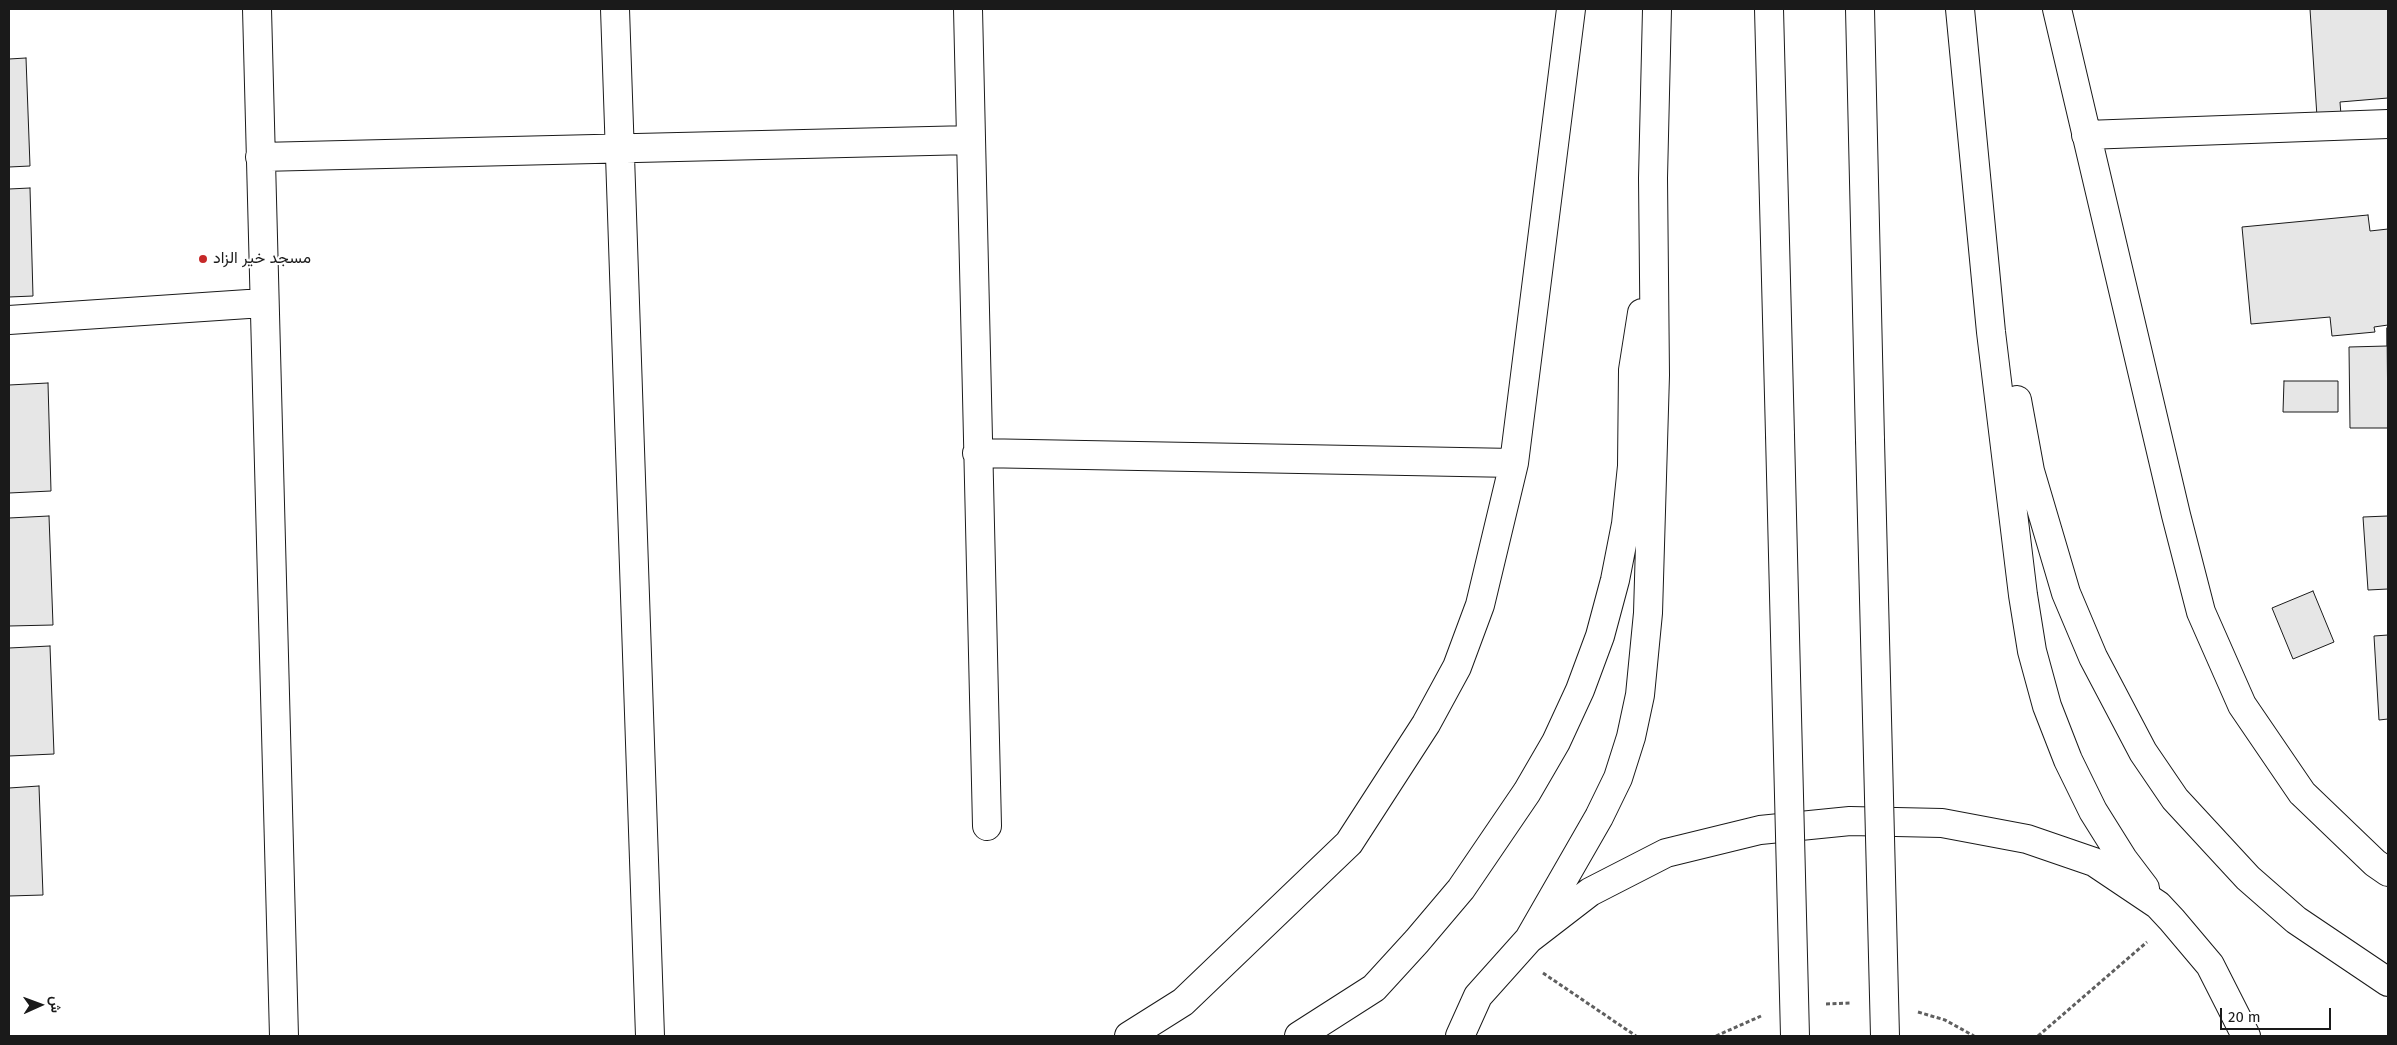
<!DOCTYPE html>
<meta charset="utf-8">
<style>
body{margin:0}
#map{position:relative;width:2397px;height:1045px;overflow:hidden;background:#fff;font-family:"Fira Sans",Vazirmatn,sans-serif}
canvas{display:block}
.frame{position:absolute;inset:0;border:10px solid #1a1a1a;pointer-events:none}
.north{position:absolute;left:15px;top:980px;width:50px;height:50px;-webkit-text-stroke:4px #fff;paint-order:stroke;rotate:88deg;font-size:14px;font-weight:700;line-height:20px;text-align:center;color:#1a1a1a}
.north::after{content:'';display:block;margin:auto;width:18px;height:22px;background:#1a1a1a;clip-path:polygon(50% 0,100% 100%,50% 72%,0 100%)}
.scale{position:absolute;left:2220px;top:1008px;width:111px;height:22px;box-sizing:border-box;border:2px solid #1a1a1a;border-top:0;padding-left:6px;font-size:15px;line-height:18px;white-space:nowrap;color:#1a1a1a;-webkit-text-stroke:4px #fff;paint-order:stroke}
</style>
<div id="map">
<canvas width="2397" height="1045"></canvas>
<div class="frame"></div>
<div class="north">ش</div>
<div class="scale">20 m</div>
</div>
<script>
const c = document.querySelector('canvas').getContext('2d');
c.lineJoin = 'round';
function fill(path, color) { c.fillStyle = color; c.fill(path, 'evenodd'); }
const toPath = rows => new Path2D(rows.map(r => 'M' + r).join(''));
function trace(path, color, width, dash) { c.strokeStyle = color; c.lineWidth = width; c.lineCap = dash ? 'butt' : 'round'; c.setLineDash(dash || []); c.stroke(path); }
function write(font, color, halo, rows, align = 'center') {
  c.font = font + ' "Fira Sans",Vazirmatn,sans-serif'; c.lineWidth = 4; c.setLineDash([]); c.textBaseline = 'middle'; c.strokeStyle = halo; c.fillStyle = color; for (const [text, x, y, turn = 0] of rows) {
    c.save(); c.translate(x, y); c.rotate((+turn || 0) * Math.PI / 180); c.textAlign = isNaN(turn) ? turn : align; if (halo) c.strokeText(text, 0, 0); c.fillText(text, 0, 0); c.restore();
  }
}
const building = toPath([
 [2310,9,2388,9,2388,98,2340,102,2341,115,2317,117,2310,9],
 [26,58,30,166,9,167,9,59,26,58],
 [30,188,33,296,9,297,9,189,30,188],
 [2368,215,2370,231,2388,229,2388,325,2374,327,2375,332,2332,336,2330,317,2251,324,2242,227,2368,215],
 [2387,328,2388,428,2350,428,2349,347,2387,346,2387,328],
 [2284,381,2338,381,2338,412,2283,412,2284,381],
 [48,383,51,491,9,493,9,385,48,383],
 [49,516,53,625,9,626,9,518,49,516],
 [2388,516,2388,589,2368,590,2363,517,2388,516],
 [2313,591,2334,642,2293,659,2272,608,2313,591],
 [2388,635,2388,719,2379,720,2374,636,2388,635],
 [50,646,54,754,9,756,9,648,50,646],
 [39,786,43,895,9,896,9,788,39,786]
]);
fill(building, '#e6e6e6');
trace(building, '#1a1a1a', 1);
const minor = toPath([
 [257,9,284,1036],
 [615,9,650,1036],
 [968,9,987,826],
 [2057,9,2176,515,2201,612,2242,705,2302,793,2375,863,2388,872],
 [2086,135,2388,124],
 [260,157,971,140],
 [9,320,263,303],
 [977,453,1514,463],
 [1129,1036,1183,1002,1349,843,1426,724,1457,667,1480,605,1514,463,1571,9]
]);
const major = toPath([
 [1960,9,1991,332,2023,595,2032,651,2047,706,2068,760,2093,811,2123,859,2145,888],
 [2017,400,2030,471,2066,593,2093,657,2143,752,2175,799,2248,878,2296,920,2388,982],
 [1529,939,1599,817,1618,778,1631,737,1640,695,1648,613,1655,375,1653,178,1657,9],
 [1299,1036,1374,988,1417,941,1461,889,1527,792,1556,742,1580,690,1600,636,1615,580,1626,524,1632,466,1633,370,1642,313],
 [1460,1036,1478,996,1529,939,1590,892,1666,853,1760,830,1850,821,1942,823,2027,839,2094,862,2158,905,2172,920,2210,965,2246,1036]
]);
const highway = toPath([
 [1769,9,1780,435],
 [1860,9,1870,440]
]);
trace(minor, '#1a1a1a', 30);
trace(major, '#1a1a1a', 30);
trace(highway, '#1a1a1a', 30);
trace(toPath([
 [1543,973,1636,1036],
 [1826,1004,1852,1003],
 [1918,1012,1945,1020,1974,1036],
 [1716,1036,1761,1016],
 [2038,1036,2147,942]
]), '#5f5f5f', 3, [4, 2.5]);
trace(minor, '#fff', 28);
trace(major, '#fff', 28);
trace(highway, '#fff', 28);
const highwayBridge = toPath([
 [1780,435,1795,1036],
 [1870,440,1885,1036]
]);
trace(highwayBridge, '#1a1a1a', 30, []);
trace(highwayBridge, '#fff', 28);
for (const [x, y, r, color] of [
 [203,259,5,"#c62828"]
]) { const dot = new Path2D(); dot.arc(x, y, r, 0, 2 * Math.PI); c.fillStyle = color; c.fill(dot); trace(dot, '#fff', 2); }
write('16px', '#1a1a1a', '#fff', [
 ["مسجد خير الزاد",213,259]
], 'left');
</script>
